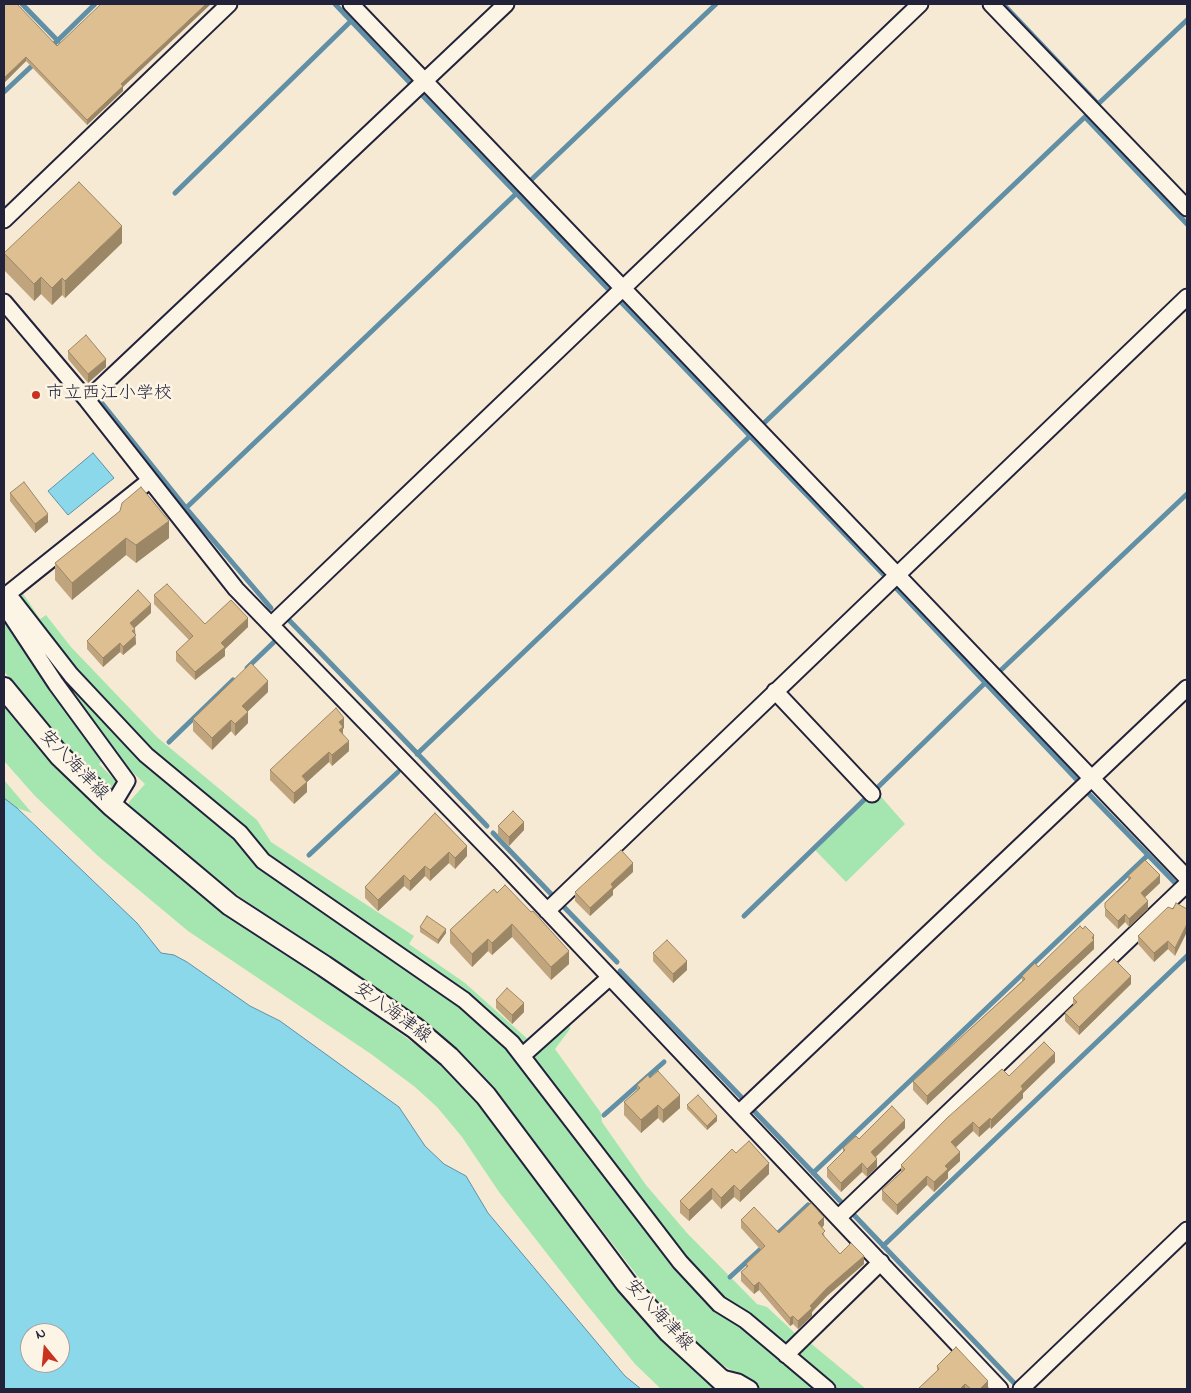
<!DOCTYPE html>
<meta charset="utf-8">
<style>
body{margin:0}
#map{position:relative;width:1191px;height:1393px;overflow:hidden;background:#f6ead4;font-family:"Indie Flower",sans-serif}
canvas{display:block}
.frame{position:absolute;inset:0;border:5px solid #22223b;pointer-events:none}
.north{position:absolute;left:20px;top:1323px;width:50px;height:50px;box-sizing:border-box;background:#fcf5e5;border:1px solid #a5a1a1;border-radius:50%;rotate:343deg;font-size:14px;font-weight:700;line-height:20px;text-align:center;color:#22223b}
.north::after{content:'';display:block;margin:auto;width:18px;height:22px;background:#c8321e;clip-path:polygon(50% 0,100% 100%,50% 72%,0 100%)}
</style>
<div id="map">
<canvas width="1191" height="1393"></canvas>
<div class="frame"></div>
<div class="north">N</div>
</div>
<script>
const c = document.querySelector('canvas').getContext('2d');
c.lineJoin = 'round';
function fill(path, color) { c.fillStyle = color; c.fill(path, 'evenodd'); }
const toPath = rows => new Path2D(rows.map(r => 'M' + r).join(''));
function trace(path, color, width, dash) { c.strokeStyle = color; c.lineWidth = width; c.lineCap = dash ? 'butt' : 'round'; c.setLineDash(dash || []); c.stroke(path); }
function write(font, color, halo, rows, align = 'center') {
  c.font = font + ' "Indie Flower","Klee One",sans-serif'; c.lineWidth = 5; c.setLineDash([]); c.textBaseline = 'middle'; c.strokeStyle = halo; c.fillStyle = color; for (const [text, x, y, turn = 0] of rows) {
    c.save(); c.translate(x, y); c.rotate((+turn || 0) * Math.PI / 180); c.textAlign = isNaN(turn) ? turn : align; if (halo) c.strokeText(text, 0, 0); c.fillText(text, 0, 0); c.restore();
  }
}
fill(toPath([
 [22,592,40,619,46,615,71,647,158,738,257,820,271,842,414,936,409,944,465,983,531,1042,523,1047,289,874,150,752,76,673,22,604],
 [4,612,105,757,99,764,119,784,112,793,42,721,4,671],
 [40,649,236,836,459,1001,503,1041,676,1263,725,1317,752,1331,820,1389,762,1389,716,1361,681,1329,639,1278,481,1073,439,1036,240,897,128,807,129,802,145,784,110,751],
 [4,705,55,766,107,816,226,913,361,1005,419,1047,459,1082,491,1115,660,1336,716,1389,661,1389,635,1364,587,1305,499,1192,462,1137,437,1107,415,1087,371,1054,188,931,98,856,35,796,4,761],
 [4,780,32,813,4,804],
 [876,791,905,824,846,882,815,850],
 [569,1021,570,1029,555,1049,601,1113,602,1122,646,1185,687,1233,757,1304,767,1307,797,1335,788,1345,783,1345,717,1294,684,1256,536,1063,535,1052],
 [808,1341,866,1389,835,1389,799,1359,797,1353]
]), '#a5e6b0');
const water = toPath([
 [93,453,114,478,68,515,48,491,93,453],
 [4,798,17,808,137,923,161,953,174,955,187,962,250,1006,280,1021,399,1107,425,1146,444,1164,466,1176,488,1213,625,1376,641,1389,4,1389,4,798],
 [30,1333,60,1333,60,1363,30,1363,30,1333]
]);
fill(water, '#8bd8eb');
trace(water, '#618fa5', 1);
trace(toPath([
 [22,4,58,41],
 [335,4,412,85],
 [1003,4,1098,104],
 [51,47,95,4],
 [4,92,36,62],
 [422,95,611,292],
 [1096,106,1187,20],
 [1085,117,1187,224],
 [530,181,716,4],
 [175,193,351,21],
 [620,301,884,575],
 [101,402,186,508,271,608],
 [763,424,1088,114],
 [186,508,520,190],
 [895,587,1079,782],
 [287,618,487,826],
 [247,668,274,642],
 [1000,671,1187,494],
 [169,742,233,680],
 [417,754,750,436],
 [876,789,984,684],
 [1089,794,1178,886],
 [493,833,553,896],
 [309,855,398,772],
 [563,906,617,962],
 [744,916,867,797],
 [620,971,746,1102],
 [755,1112,844,1205],
 [604,1115,664,1062],
 [813,1173,1148,855],
 [854,1215,1017,1386],
 [775,1236,808,1205],
 [883,1246,1187,956],
 [730,1277,765,1245]
]), '#618fa5', 5);
const street = toPath([
 [351,4,1187,878],
 [991,4,1187,208],
 [4,220,229,4],
 [4,302,87,400,236,589,500,861,1000,1389],
 [87,400,506,4],
 [8,594,71,675,146,755,240,833,263,861,464,1000,512,1043,680,1262,719,1304,745,1320,827,1389],
 [4,597,149,481],
 [4,605,56,684,127,781,112,806],
 [271,625,920,4],
 [775,691,872,794],
 [547,911,1187,297],
 [522,1056,609,978],
 [739,1113,1187,688],
 [839,1217,1187,884],
 [786,1355,881,1262],
 [718,1377,738,1382,750,1389],
 [1021,1389,1187,1230]
]);
const secondary = toPath([
 [4,688,59,755,112,806,230,905,324,966,415,1028,449,1057,486,1096,626,1283,669,1332,731,1389]
]);
trace(street, '#22223b', 19);
trace(secondary, '#22223b', 24);
trace(street, '#fcf5e5', 15);
trace(secondary, '#fcf5e5', 20);
fill(toPath([
 [4,4,57,46,123,87,123,91,87,125,26,61,4,83],
 [122,243,65,298,62,295,52,305,41,294,34,301,4,270,4,253],
 [68,351,106,367,88,383,68,359],
 [10,493,48,522,35,533,10,501],
 [120,511,169,538,136,563,126,555,72,600,55,580,55,563],
 [154,595,205,624,248,627,225,649,225,656,195,680,176,661,176,652,189,640,154,604],
 [151,613,134,628,136,644,123,655,120,652,103,667,87,649,87,641],
 [268,692,248,711,248,723,235,736,231,731,212,750,193,731,193,719],
 [344,728,343,729,343,734,349,751,332,766,329,762,307,782,307,792,294,804,270,780,270,770],
 [435,813,467,856,455,869,449,863,430,881,425,876,410,891,404,886,378,911,365,898,365,887],
 [498,826,524,830,509,846,498,835],
 [633,872,613,890,613,895,590,916,575,901,575,892],
 [1128,876,1160,883,1145,897,1148,909,1129,927,1125,922,1118,929,1105,916,1105,903,1128,880],
 [494,889,569,964,551,980,512,937,492,955,488,951,472,967,450,943,450,930],
 [1176,903,1175,956,1168,949,1154,962,1138,944,1138,936,1173,909],
 [420,927,446,933,438,944,420,932],
 [1083,929,1094,935,1094,949,927,1105,913,1090,913,1081,1022,981,1022,976,1038,967],
 [653,953,687,970,673,983,653,961],
 [1131,984,1079,1035,1065,1021,1065,1013,1073,1006,1073,998],
 [496,1000,524,1012,512,1024,496,1008],
 [1055,1062,1023,1093,1023,1098,991,1129,990,1127,979,1137,973,1131,955,1147,960,1161,948,1172,948,1178,934,1192,927,1185,897,1215,882,1200,882,1190,901,1173,901,1165,1009,1076],
 [650,1078,680,1108,663,1123,658,1118,641,1133,624,1115,624,1102,637,1090,637,1085],
 [687,1105,717,1121,707,1130,687,1109],
 [905,1128,876,1157,877,1167,867,1177,862,1172,841,1192,827,1177,827,1168,843,1152,843,1148,859,1139],
 [736,1153,769,1174,740,1202,734,1197,721,1209,712,1199,689,1221,680,1213,680,1201],
 [741,1220,779,1233,824,1225,822,1228,825,1237,840,1254,864,1264,827,1296,812,1312,812,1316,798,1329,793,1324,790,1326,759,1290,754,1294,741,1281,741,1272,746,1268,746,1264,761,1250,741,1228],
 [937,1366,988,1389,918,1389,937,1371]
]), '#bfa47d');
fill(toPath([
 [206,4,211,4,123,87,123,91,87,125,87,120,121,84],
 [26,57,26,61,4,83,4,78],
 [122,226,122,243,65,298,65,281],
 [41,277,41,294,34,301,34,284],
 [62,278,62,295,52,305,52,288],
 [106,359,106,367,88,383,88,374],
 [48,514,48,522,35,533,35,524],
 [169,521,169,538,136,563,136,545],
 [126,538,126,555,72,600,72,583],
 [151,604,151,613,130,632,130,623],
 [248,618,248,627,225,649,225,656,195,680,195,672,221,643],
 [135,629,136,644,123,655,123,647],
 [120,643,120,652,103,667,103,658],
 [268,681,268,692,242,717,242,706],
 [248,712,248,723,235,736,235,724],
 [344,718,344,728,343,729,343,737,339,741,339,722],
 [231,720,231,731,212,750,212,738],
 [349,741,349,751,332,766,332,755],
 [329,752,329,762,307,782,307,792,294,804,294,793,302,776],
 [524,822,524,830,509,846,509,837],
 [467,846,467,856,455,869,455,858],
 [449,852,449,863,430,881,430,870],
 [633,863,633,872,613,890,613,895,590,916,590,908,611,884],
 [425,866,425,876,410,891,410,881],
 [404,875,404,886,378,911,378,900],
 [1160,875,1160,883,1141,901,1141,893],
 [1148,901,1148,909,1129,927,1129,919],
 [1125,914,1125,922,1118,929,1118,921],
 [512,924,512,937,492,955,492,943],
 [1187,924,1187,932,1175,956,1175,948],
 [446,929,446,933,438,944,438,940],
 [1094,935,1094,949,927,1105,927,1096],
 [488,939,488,951,472,967,472,954],
 [1168,941,1168,949,1154,962,1154,953],
 [569,951,569,964,551,980,551,967],
 [687,961,687,970,673,983,673,974],
 [1131,976,1131,984,1079,1035,1079,1027],
 [524,1003,524,1012,512,1024,512,1015],
 [1055,1053,1055,1062,1023,1093,1023,1098,991,1129,991,1120,1021,1086],
 [680,1095,680,1108,663,1123,663,1110],
 [658,1105,658,1118,641,1133,641,1120],
 [717,1116,717,1121,707,1130,707,1126],
 [990,1118,990,1127,979,1137,979,1128],
 [905,1120,905,1128,871,1161,871,1152],
 [973,1122,973,1131,951,1152,951,1142],
 [960,1152,960,1161,948,1172,948,1178,934,1192,934,1182,945,1166],
 [877,1159,877,1167,867,1177,867,1169],
 [769,1163,769,1174,740,1202,740,1191],
 [862,1163,862,1172,841,1192,841,1183],
 [927,1176,927,1185,897,1215,897,1205],
 [734,1185,734,1197,721,1209,721,1198],
 [712,1188,712,1199,689,1221,689,1210],
 [824,1217,824,1225,818,1232,818,1223],
 [864,1256,864,1264,827,1296,812,1312,812,1316,798,1329,798,1321,810,1306,827,1288],
 [759,1282,759,1290,754,1294,754,1286],
 [793,1316,793,1324,790,1326,790,1318],
 [988,1381,988,1389,980,1389],
 [965,1384,965,1389,960,1389]
]), '#9b8666');
const building = toPath([
 [4,4,17,4,57,46,101,4,206,4,121,84,123,86,87,120,26,57,4,78,4,4],
 [79,182,122,226,65,281,62,278,52,288,41,277,34,284,4,253,79,182],
 [86,335,106,359,88,374,68,351,86,335],
 [24,482,48,514,35,524,10,493,24,482],
 [141,487,169,521,136,545,126,538,72,583,55,563,120,511,122,503,141,487],
 [167,584,205,624,231,600,248,618,221,643,225,647,195,672,176,652,193,636,154,595,167,584],
 [138,590,151,604,130,623,135,629,132,631,136,635,123,647,120,643,103,658,87,641,138,590],
 [251,663,268,681,242,706,248,712,235,724,231,720,212,738,193,719,251,663],
 [336,708,344,718,339,722,343,727,339,730,349,741,332,755,329,752,302,776,307,782,294,793,270,770,336,708],
 [513,811,524,822,509,837,498,826,513,811],
 [435,813,467,846,455,858,449,852,430,870,425,866,410,881,404,875,378,900,365,887,435,813],
 [621,850,633,863,611,884,613,887,590,908,575,892,621,850],
 [1145,860,1160,875,1141,893,1148,901,1129,919,1125,914,1118,921,1105,908,1105,903,1131,878,1128,876,1145,860],
 [505,885,531,912,533,911,569,951,551,967,512,924,492,943,488,939,472,954,450,930,494,889,497,893,505,885],
 [1176,903,1187,909,1187,924,1175,948,1168,941,1154,953,1138,936,1168,907,1173,909,1176,903],
 [427,916,446,929,438,940,420,927,427,916],
 [1080,926,1083,929,1085,926,1094,935,1092,938,1094,940,927,1096,913,1081,1025,979,1022,976,1035,963,1038,967,1080,926],
 [667,940,687,961,673,974,653,953,667,940],
 [1114,959,1131,976,1079,1027,1065,1013,1077,1002,1073,998,1114,959],
 [507,988,524,1003,512,1015,496,1000,507,988],
 [1044,1042,1055,1053,1021,1086,1023,1089,991,1120,990,1118,979,1128,973,1122,951,1142,960,1152,945,1166,948,1169,934,1182,927,1176,897,1205,882,1190,905,1169,901,1165,947,1118,1002,1069,1009,1076,1044,1042],
 [658,1071,680,1095,663,1110,658,1105,641,1120,624,1102,640,1088,637,1085,648,1075,650,1078,658,1071],
 [698,1095,717,1116,707,1126,687,1105,698,1095],
 [892,1106,905,1120,871,1152,877,1159,867,1169,862,1163,841,1183,827,1168,845,1150,843,1148,856,1136,859,1139,892,1106],
 [749,1141,769,1163,740,1191,734,1185,721,1198,712,1188,689,1210,680,1201,732,1149,736,1153,749,1141],
 [811,1203,824,1217,818,1223,825,1231,822,1234,840,1254,851,1243,864,1256,827,1288,810,1306,812,1308,798,1321,793,1316,790,1318,759,1282,754,1286,741,1272,748,1266,746,1264,765,1246,741,1220,754,1207,779,1233,811,1203],
 [956,1347,988,1381,980,1389,971,1389,965,1384,960,1389,918,1389,939,1369,937,1366,956,1347]
]);
fill(building, '#debf91');
trace(building, '#9b8666', 1);
for (const [x, y, r, color] of [
 [36,395,5,"#c8321e"]
]) { const dot = new Path2D(); dot.arc(x, y, r, 0, 2 * Math.PI); c.fillStyle = color; c.fill(dot); trace(dot, '#fcf5e5', 2); }
write('18px', '#22223b', '#fcf5e5', [
 ["市立西江小学校",46,395]
], 'left');
write('18px', '#22223b', '#fcf5e5', [
 ["安八海津線",73,766,46],
 ["安八海津線",392,1014,36],
 ["安八海津線",658,1316,47]
]);
</script>
